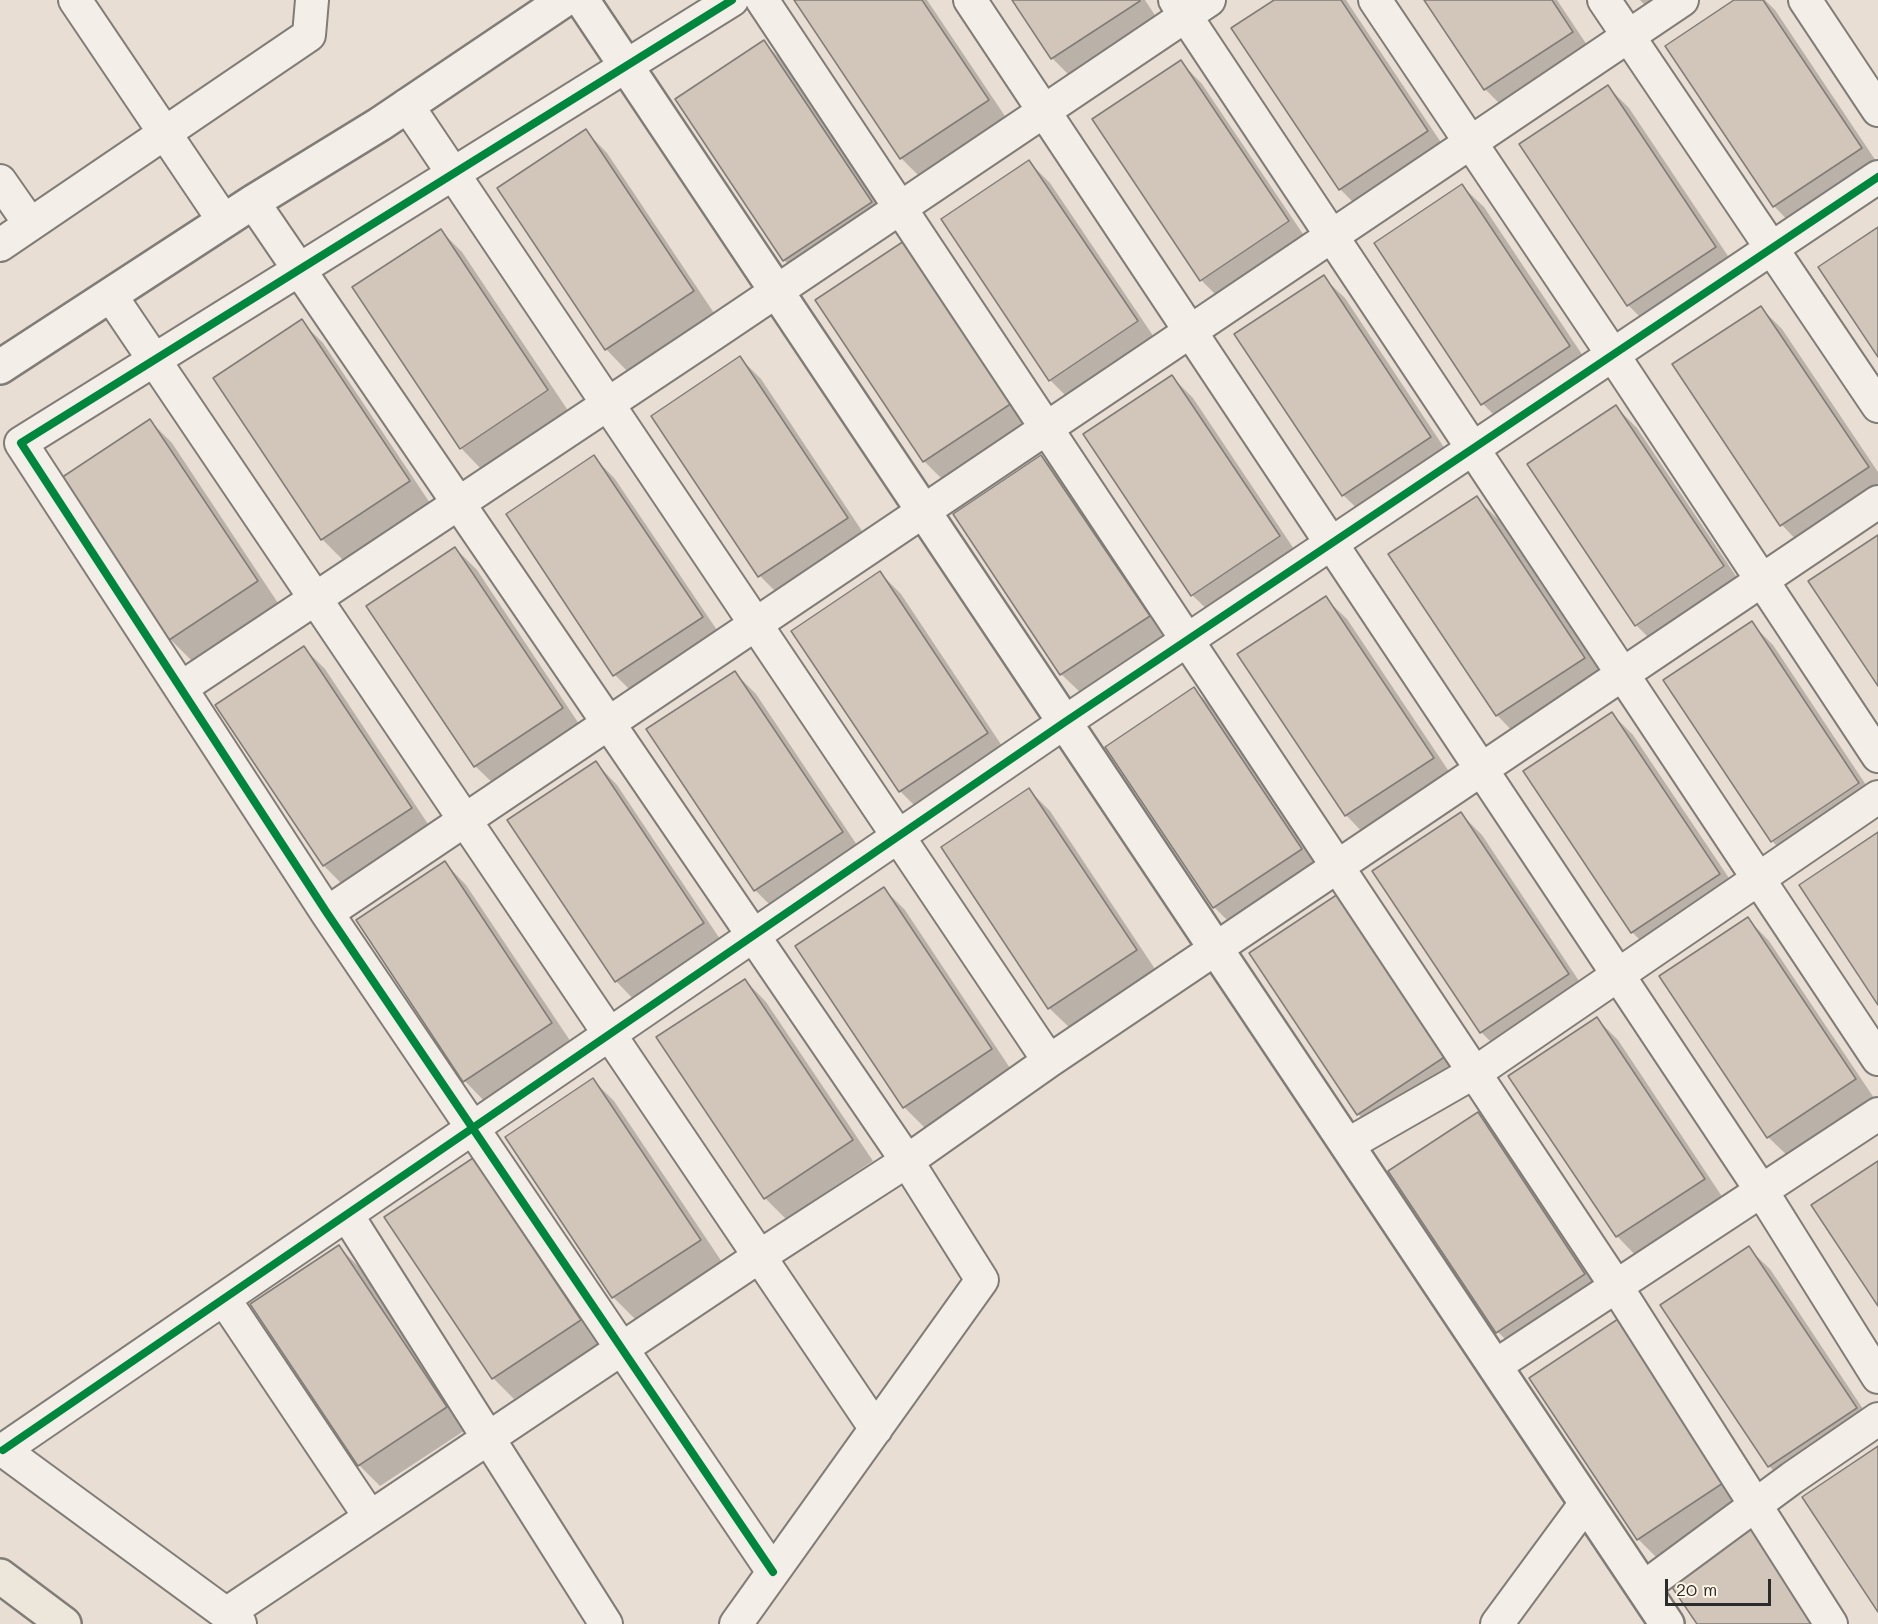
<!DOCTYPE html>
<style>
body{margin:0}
#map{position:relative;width:1878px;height:1624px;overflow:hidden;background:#e9ded3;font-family:Mali,sans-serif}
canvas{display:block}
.scale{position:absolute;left:1665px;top:1579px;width:106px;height:27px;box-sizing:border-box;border:3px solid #2b2b2b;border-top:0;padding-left:8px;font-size:18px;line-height:21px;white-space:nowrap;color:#2b2b2b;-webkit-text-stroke:4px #fcf5e5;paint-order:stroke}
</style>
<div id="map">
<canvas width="1878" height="1624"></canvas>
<div class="scale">20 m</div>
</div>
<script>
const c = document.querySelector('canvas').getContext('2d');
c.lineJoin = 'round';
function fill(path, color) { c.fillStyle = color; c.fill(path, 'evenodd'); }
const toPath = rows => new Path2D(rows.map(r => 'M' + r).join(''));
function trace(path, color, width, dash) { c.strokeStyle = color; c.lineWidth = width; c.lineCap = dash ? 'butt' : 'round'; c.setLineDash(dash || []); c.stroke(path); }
fill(toPath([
 [796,0,927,0,1009,122,923,180,901,158],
 [1013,0,1145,0,1160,23,1074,80,1052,58],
 [1277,0,1346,0,1448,153,1361,210,1340,189],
 [1426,0,1557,0,1593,54,1507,111,1485,89],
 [1640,0,1672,0,1653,13],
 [1736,0,1765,0,1775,10,1878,164,1795,228,1774,206],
 [764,42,785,64,892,224,805,281,784,260],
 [1181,62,1202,84,1309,243,1222,301,1201,280],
 [1608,87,1629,108,1736,268,1649,326,1628,305],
 [586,131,607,153,714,313,627,371,606,349,499,189],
 [1029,162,1050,183,1158,343,1071,401,1050,380],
 [1462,186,1484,207,1591,368,1504,425,1483,404],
 [441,231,462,252,569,412,482,470,461,448],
 [904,243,1032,425,945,482,924,461],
 [1323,277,1345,298,1451,458,1365,516,1343,495,1236,335],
 [1761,308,1782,329,1878,472,1878,497,1803,547,1782,525,1675,365],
 [301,321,323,343,430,503,343,560,322,539],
 [740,358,761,379,868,540,781,597,760,576,653,416],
 [1172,377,1193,398,1300,558,1214,616,1192,595],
 [1616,407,1637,428,1744,588,1657,646,1636,625],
 [150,421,172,443,278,603,192,661,170,639,63,479],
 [1041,456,1062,478,1170,638,1083,695,1061,674],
 [594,457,615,479,723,639,636,696,615,675],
 [1476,498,1498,519,1605,680,1518,737,1497,715],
 [455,548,477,570,583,730,497,787,475,766],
 [880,573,901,594,1008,755,922,813,900,791,793,631],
 [1325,598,1347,619,1454,779,1367,837,1346,815],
 [1751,623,1773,645,1878,803,1793,862,1772,841],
 [304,648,325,669,432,830,345,887,324,866,217,706],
 [735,673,756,694,863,854,777,912,755,890,648,730],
 [1194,689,1216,711,1323,871,1236,929,1214,907,1108,747],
 [1612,714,1633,735,1741,896,1653,953,1632,932],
 [596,763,617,785,724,945,637,1003,616,981],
 [1029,790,1050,811,1157,972,1071,1029,1049,1008],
 [1461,814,1482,835,1589,996,1502,1053,1481,1032],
 [445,863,466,885,573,1045,486,1103,465,1081,358,921],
 [884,889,905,910,1012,1071,925,1128,904,1107],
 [1338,896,1466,1078,1379,1135,1358,1114],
 [1748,919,1769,941,1876,1101,1790,1158,1768,1137],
 [745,980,766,1002,873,1161,786,1219,765,1198],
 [1597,1019,1618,1040,1725,1201,1638,1258,1617,1236],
 [593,1080,614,1101,722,1262,635,1319,614,1298,507,1137],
 [1478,1114,1499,1135,1605,1295,1519,1353,1498,1332,1390,1172],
 [473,1160,494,1181,602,1342,514,1399,493,1378],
 [339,1247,360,1268,467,1429,380,1486,359,1465],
 [1748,1248,1770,1269,1877,1430,1790,1487,1769,1466],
 [1618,1321,1639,1342,1746,1502,1659,1560,1638,1539]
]), '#0003');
const building = toPath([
 [794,0,922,0,989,100,900,159,794,0],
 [1012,0,1140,0,1140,1,1051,59,1012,0],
 [1274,0,1341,0,1428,131,1339,190,1231,28,1274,0],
 [1424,0,1552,0,1573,32,1484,90,1424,0],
 [1734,0,1763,0,1862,148,1773,207,1665,46,1734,0],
 [764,40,872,202,783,261,675,99,764,40],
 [1181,60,1289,221,1200,281,1092,119,1181,60],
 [1608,85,1716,247,1627,306,1519,144,1608,85],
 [586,129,694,291,605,350,497,188,586,129],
 [1029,160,1138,321,1049,381,941,219,1029,160],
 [1462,184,1570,346,1481,405,1374,243,1462,184],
 [1878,227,1878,357,1818,267,1878,227],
 [441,229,548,390,460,449,352,287,441,229],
 [904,241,1012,403,923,462,815,300,904,241],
 [1324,275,1431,437,1342,496,1234,334,1324,275],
 [1761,306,1869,467,1780,526,1672,364,1761,306],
 [302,319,410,481,321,540,213,378,302,319],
 [740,356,848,518,758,577,651,416,740,356],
 [1172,375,1280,536,1191,596,1083,434,1172,375],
 [1616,405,1724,566,1635,626,1527,464,1616,405],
 [150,419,258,581,169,640,61,478,150,419],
 [594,455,703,617,613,676,506,514,594,455],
 [1041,455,1150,616,1060,675,953,514,1041,455],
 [1477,496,1585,658,1496,716,1388,554,1477,496],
 [1878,535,1878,686,1808,581,1878,535],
 [455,547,563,708,474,767,366,606,455,547],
 [880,571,988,733,899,792,791,631,880,571],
 [1326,596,1434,758,1345,816,1237,654,1326,596],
 [1752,621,1859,783,1771,842,1663,680,1752,621],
 [304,646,412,808,323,866,215,705,304,646],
 [735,671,843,832,754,891,646,729,735,671],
 [1194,687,1302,849,1213,908,1105,747,1194,687],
 [1612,712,1720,874,1631,933,1523,771,1612,712],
 [596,761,704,923,615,982,507,820,596,761],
 [1029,788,1137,950,1048,1009,941,847,1029,788],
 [1461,812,1569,974,1480,1033,1372,871,1461,812],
 [1878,832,1878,1005,1799,885,1878,832],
 [445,861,552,1023,463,1082,356,920,445,861],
 [884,887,992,1049,903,1108,795,946,884,887],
 [1338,894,1446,1056,1357,1115,1249,953,1338,894],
 [1748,917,1856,1079,1767,1138,1659,976,1748,917],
 [745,979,853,1140,764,1199,656,1037,745,979],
 [1597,1017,1705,1179,1616,1237,1508,1076,1597,1017],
 [593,1078,701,1240,612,1298,505,1137,593,1078],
 [1478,1112,1585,1274,1496,1333,1388,1171,1478,1112],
 [473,1158,581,1320,492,1379,384,1217,473,1158],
 [1878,1161,1878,1306,1811,1205,1878,1161],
 [339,1245,447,1407,358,1466,250,1304,339,1245],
 [1749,1246,1857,1408,1768,1467,1660,1305,1749,1246],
 [1618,1319,1726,1481,1637,1540,1529,1378,1618,1319],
 [1878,1446,1878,1612,1802,1497,1878,1446],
 [1754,1518,1825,1624,1697,1624,1665,1577,1754,1518]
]);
fill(building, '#d2c5b9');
trace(building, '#807c77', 1.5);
const minor = toPath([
 [75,0,224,221],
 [732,0,21,443,327,913,773,1572],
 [762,0,1616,1286,1831,1624],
 [970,0,1761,1190,1878,1377],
 [1175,0,1878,1059],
 [1375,0,1613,355,1878,756],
 [1604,0,1878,406],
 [1805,0,1878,110],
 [407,105,1049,1061],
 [0,181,30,224],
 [253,202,907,1161,982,1280,736,1624],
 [0,245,309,35,312,0],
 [111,296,876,1429],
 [181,688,713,334,1209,0],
 [327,913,1682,0],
 [1347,1145,1485,1066,1878,797],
 [347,1215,606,1624],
 [224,1299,370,1517],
 [1495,1366,1878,1114],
 [3,1450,1065,722,1878,177],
 [0,1451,3,1450,240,1624],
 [1643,1588,1792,1478,1878,1419],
 [226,1614,760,1256,907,1161,1049,1061,1878,502],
 [1497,1624,1586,1503]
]);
const tertiary = toPath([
 [582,0,1667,1624],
 [0,367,253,202,380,124,564,0]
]);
const primary = toPath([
 [0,1576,64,1624]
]);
trace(minor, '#807c77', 36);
trace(tertiary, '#807c77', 38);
trace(primary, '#807c77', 38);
trace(minor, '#f3efe8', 32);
trace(tertiary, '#f3efe8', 33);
trace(primary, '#ece6db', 33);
trace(toPath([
 [732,0,21,443,327,913,773,1572],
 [3,1450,1065,722,1878,177]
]), '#00873e', 8);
</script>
